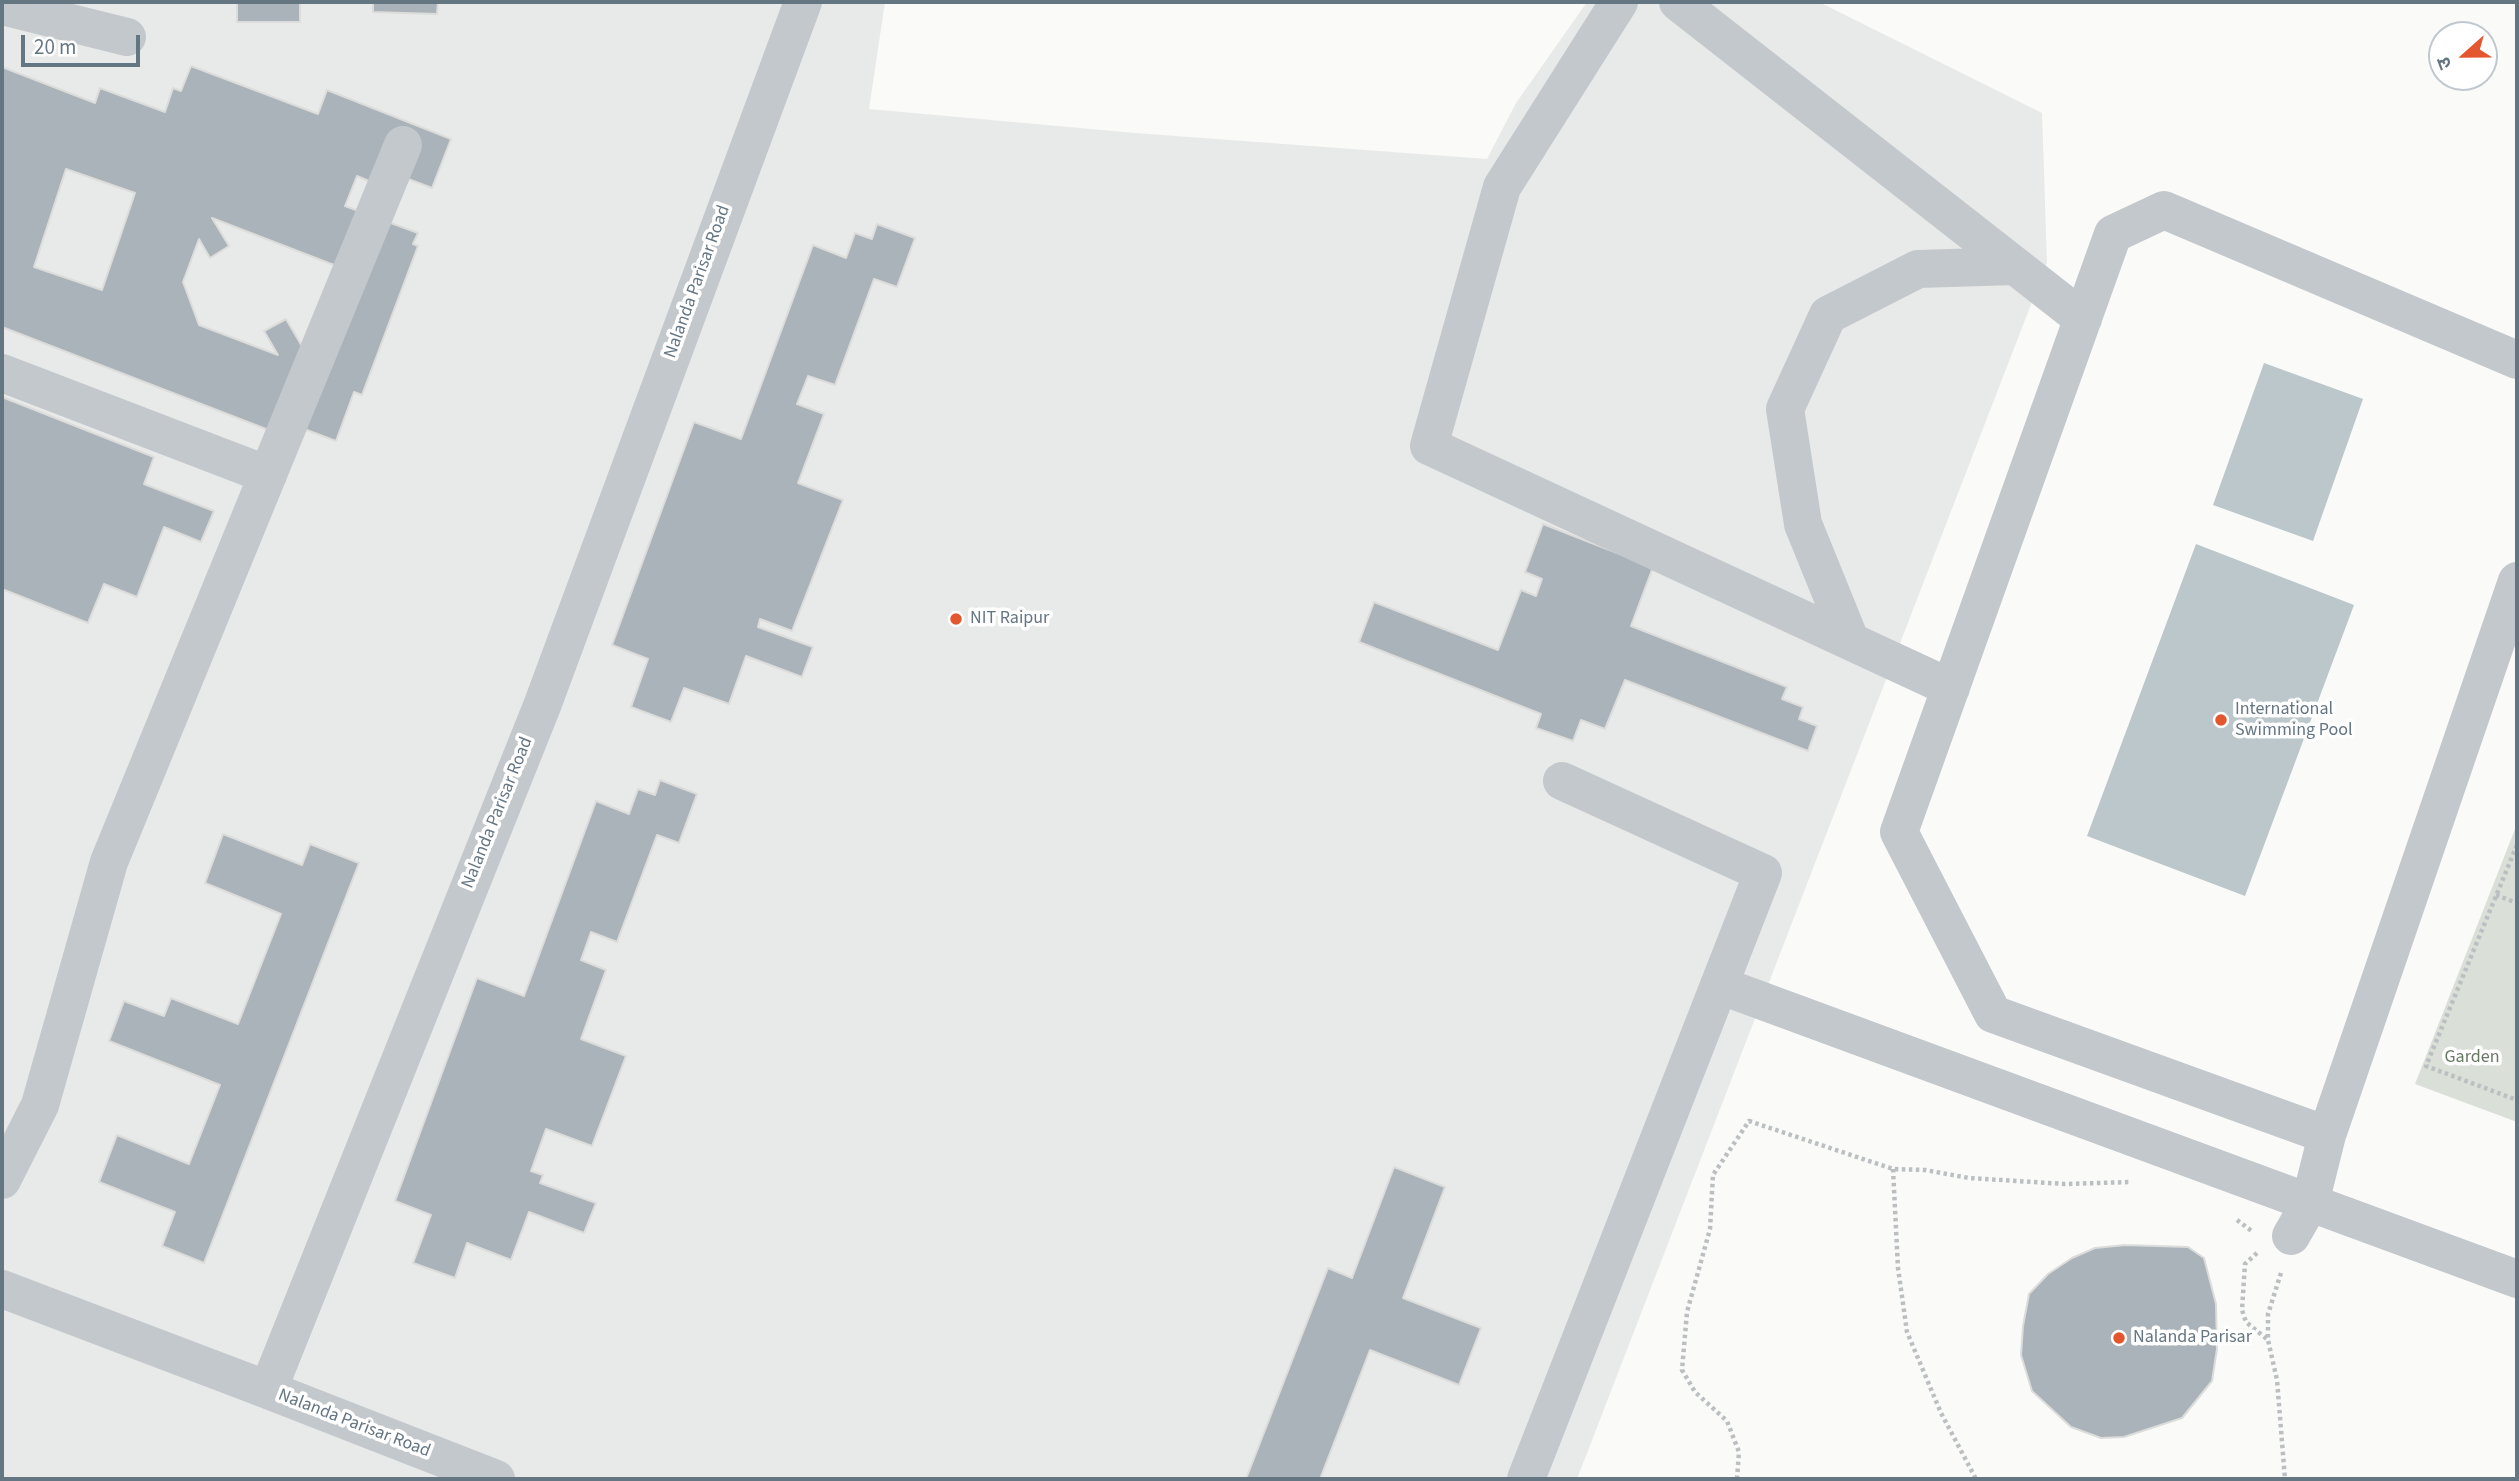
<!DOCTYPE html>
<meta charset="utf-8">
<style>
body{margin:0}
#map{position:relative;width:2519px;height:1481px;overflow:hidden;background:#fafaf8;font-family:"Source Sans 3","Noto Sans Devanagari",sans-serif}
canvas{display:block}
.frame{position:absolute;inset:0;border:4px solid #657683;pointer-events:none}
.north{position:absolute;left:2428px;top:21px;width:70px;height:70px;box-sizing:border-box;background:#fff;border:2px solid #c1c8cd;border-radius:50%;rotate:249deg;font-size:19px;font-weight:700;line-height:28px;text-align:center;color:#657683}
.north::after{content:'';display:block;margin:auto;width:24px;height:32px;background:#e4572e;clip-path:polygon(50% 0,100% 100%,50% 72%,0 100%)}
.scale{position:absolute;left:21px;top:35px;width:119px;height:32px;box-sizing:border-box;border:4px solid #657683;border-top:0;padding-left:9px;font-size:21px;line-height:24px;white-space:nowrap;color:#657683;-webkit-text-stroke:5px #fff;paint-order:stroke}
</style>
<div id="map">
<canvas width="2519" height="1481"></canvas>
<div class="frame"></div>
<div class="north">उ</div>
<div class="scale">20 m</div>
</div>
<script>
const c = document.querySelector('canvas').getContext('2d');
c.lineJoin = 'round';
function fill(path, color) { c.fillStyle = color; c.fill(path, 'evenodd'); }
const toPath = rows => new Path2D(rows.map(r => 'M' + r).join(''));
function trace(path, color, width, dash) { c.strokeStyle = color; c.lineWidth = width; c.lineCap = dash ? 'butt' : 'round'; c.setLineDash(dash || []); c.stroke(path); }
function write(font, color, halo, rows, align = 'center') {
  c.font = font + ' "Source Sans 3",sans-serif'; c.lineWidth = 7; c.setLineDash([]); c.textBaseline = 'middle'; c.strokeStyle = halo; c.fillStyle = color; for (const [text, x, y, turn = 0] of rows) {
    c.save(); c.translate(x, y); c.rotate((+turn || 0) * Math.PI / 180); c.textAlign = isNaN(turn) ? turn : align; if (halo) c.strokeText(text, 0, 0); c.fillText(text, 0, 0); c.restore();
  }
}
fill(toPath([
 [2,2,885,2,869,109,1135,133,1487,159,1516,103,1587,2,1819,2,2042,113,2047,263,1577,1479,2,1479]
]), '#e8e9e9');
fill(toPath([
 [2517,824,2517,1122,2415,1084]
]), '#dadfd7');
fill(toPath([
 [2264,363,2363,399,2313,541,2213,505],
 [2196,544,2354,605,2245,896,2087,836]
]), '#bbc7cb');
const building = toPath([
 [237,2,300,2,300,22,237,22,237,2],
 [373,2,438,2,437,14,373,12,373,2],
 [191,66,318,114,327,90,451,139,432,188,382,169,376,184,357,176,345,206,418,233,413,244,418,246,362,395,354,392,336,441,283,421,279,434,2,327,2,67,95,103,100,88,165,112,173,88,181,91,191,66],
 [66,169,135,193,102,290,34,267,66,169],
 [212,218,334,265,303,348,286,319,264,331,278,355,199,325,183,282,199,239,210,258,229,246,212,218],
 [877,224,915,238,897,287,874,279,835,385,808,376,797,404,824,414,798,483,843,500,792,631,760,619,758,627,813,647,802,677,746,656,729,704,684,688,671,722,631,707,648,659,612,645,694,422,741,439,813,245,846,258,855,233,872,239,877,224],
 [2,397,154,457,144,484,214,511,201,542,164,527,137,597,104,584,88,623,2,589,2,397],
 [1543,524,1653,567,1631,626,1787,687,1782,699,1803,707,1799,719,1817,726,1808,751,1625,680,1605,729,1581,720,1573,741,1536,728,1541,714,1359,642,1374,602,1498,650,1521,590,1536,596,1542,579,1525,572,1543,524],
 [660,780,697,794,679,843,657,835,617,942,591,932,581,960,606,970,581,1039,626,1056,592,1146,546,1129,531,1171,543,1175,540,1183,596,1203,584,1233,529,1212,511,1260,467,1243,455,1278,413,1263,431,1215,395,1201,477,978,524,996,596,801,629,814,638,789,655,795,660,780],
 [223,834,302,865,310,844,359,863,204,1263,162,1246,175,1212,99,1182,117,1135,189,1164,220,1085,109,1041,124,1001,164,1016,171,998,238,1024,281,914,205,883,223,834],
 [1394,1167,1445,1187,1403,1298,1481,1328,1459,1385,1370,1350,1320,1479,1246,1479,1328,1268,1352,1278,1394,1167],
 [2125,1245,2188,1247,2204,1258,2216,1304,2217,1349,2212,1381,2182,1418,2124,1437,2101,1438,2071,1427,2032,1391,2021,1355,2023,1326,2029,1294,2048,1274,2072,1258,2095,1248,2125,1245]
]);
fill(building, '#aab3b9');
trace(building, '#dcdcda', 2);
trace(toPath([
 [2517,845,2426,1066,2517,1100],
 [2496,895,2517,903],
 [1893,1169,1898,1268,1907,1332,1941,1413,1976,1479],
 [2237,1220,2253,1232],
 [2257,1253,2245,1264,2242,1310,2246,1322,2268,1340],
 [2281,1273,2268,1314,2268,1340,2277,1380,2285,1479],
 [1737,1479,1739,1452,1727,1421,1695,1392,1682,1370,1687,1312,1710,1229,1713,1175,1749,1121,1893,1169,1925,1170,1969,1178,2065,1184,2131,1182]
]), '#bbbfc2', 4.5, [3.5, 3.5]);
trace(toPath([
 [1619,2,1502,187,1429,446,1951,688],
 [1678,2,2083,319],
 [2,6,127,37],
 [2,373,268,475],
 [1850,640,1803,524,1785,409,1828,315,1918,269,2015,266],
 [1719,985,2517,1279],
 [2327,1135,1993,1014,1899,832,2113,234,2164,210,2517,360],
 [2,1180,40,1105,109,862,403,145],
 [2291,1236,2310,1203,2327,1135,2517,581],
 [2,1289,268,1390],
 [496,1479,268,1390,542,706,803,2],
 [1526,1479,1763,873,1562,781]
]), '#c3c8cc', 38);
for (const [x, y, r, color] of [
 [956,619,7,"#e4572e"],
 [2221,720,7,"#e4572e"],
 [2119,1338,7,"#e4572e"]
]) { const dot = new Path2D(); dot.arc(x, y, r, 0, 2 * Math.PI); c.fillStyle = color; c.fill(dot); trace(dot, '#fff', 2.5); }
write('18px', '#657683', '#fff', [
 ["Nalanda Parisar Road",698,282,-70],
 ["Nalanda Parisar Road",498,813,-68],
 ["Nalanda Parisar Road",354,1424,21]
]);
write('18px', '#657683', '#fff', [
 ["NIT Raipur",970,619],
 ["International",2235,710],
 ["Swimming Pool",2235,731],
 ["Nalanda Parisar",2133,1338]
], 'left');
write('18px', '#687a64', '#fff', [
 ["Garden",2472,1058]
]);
</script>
